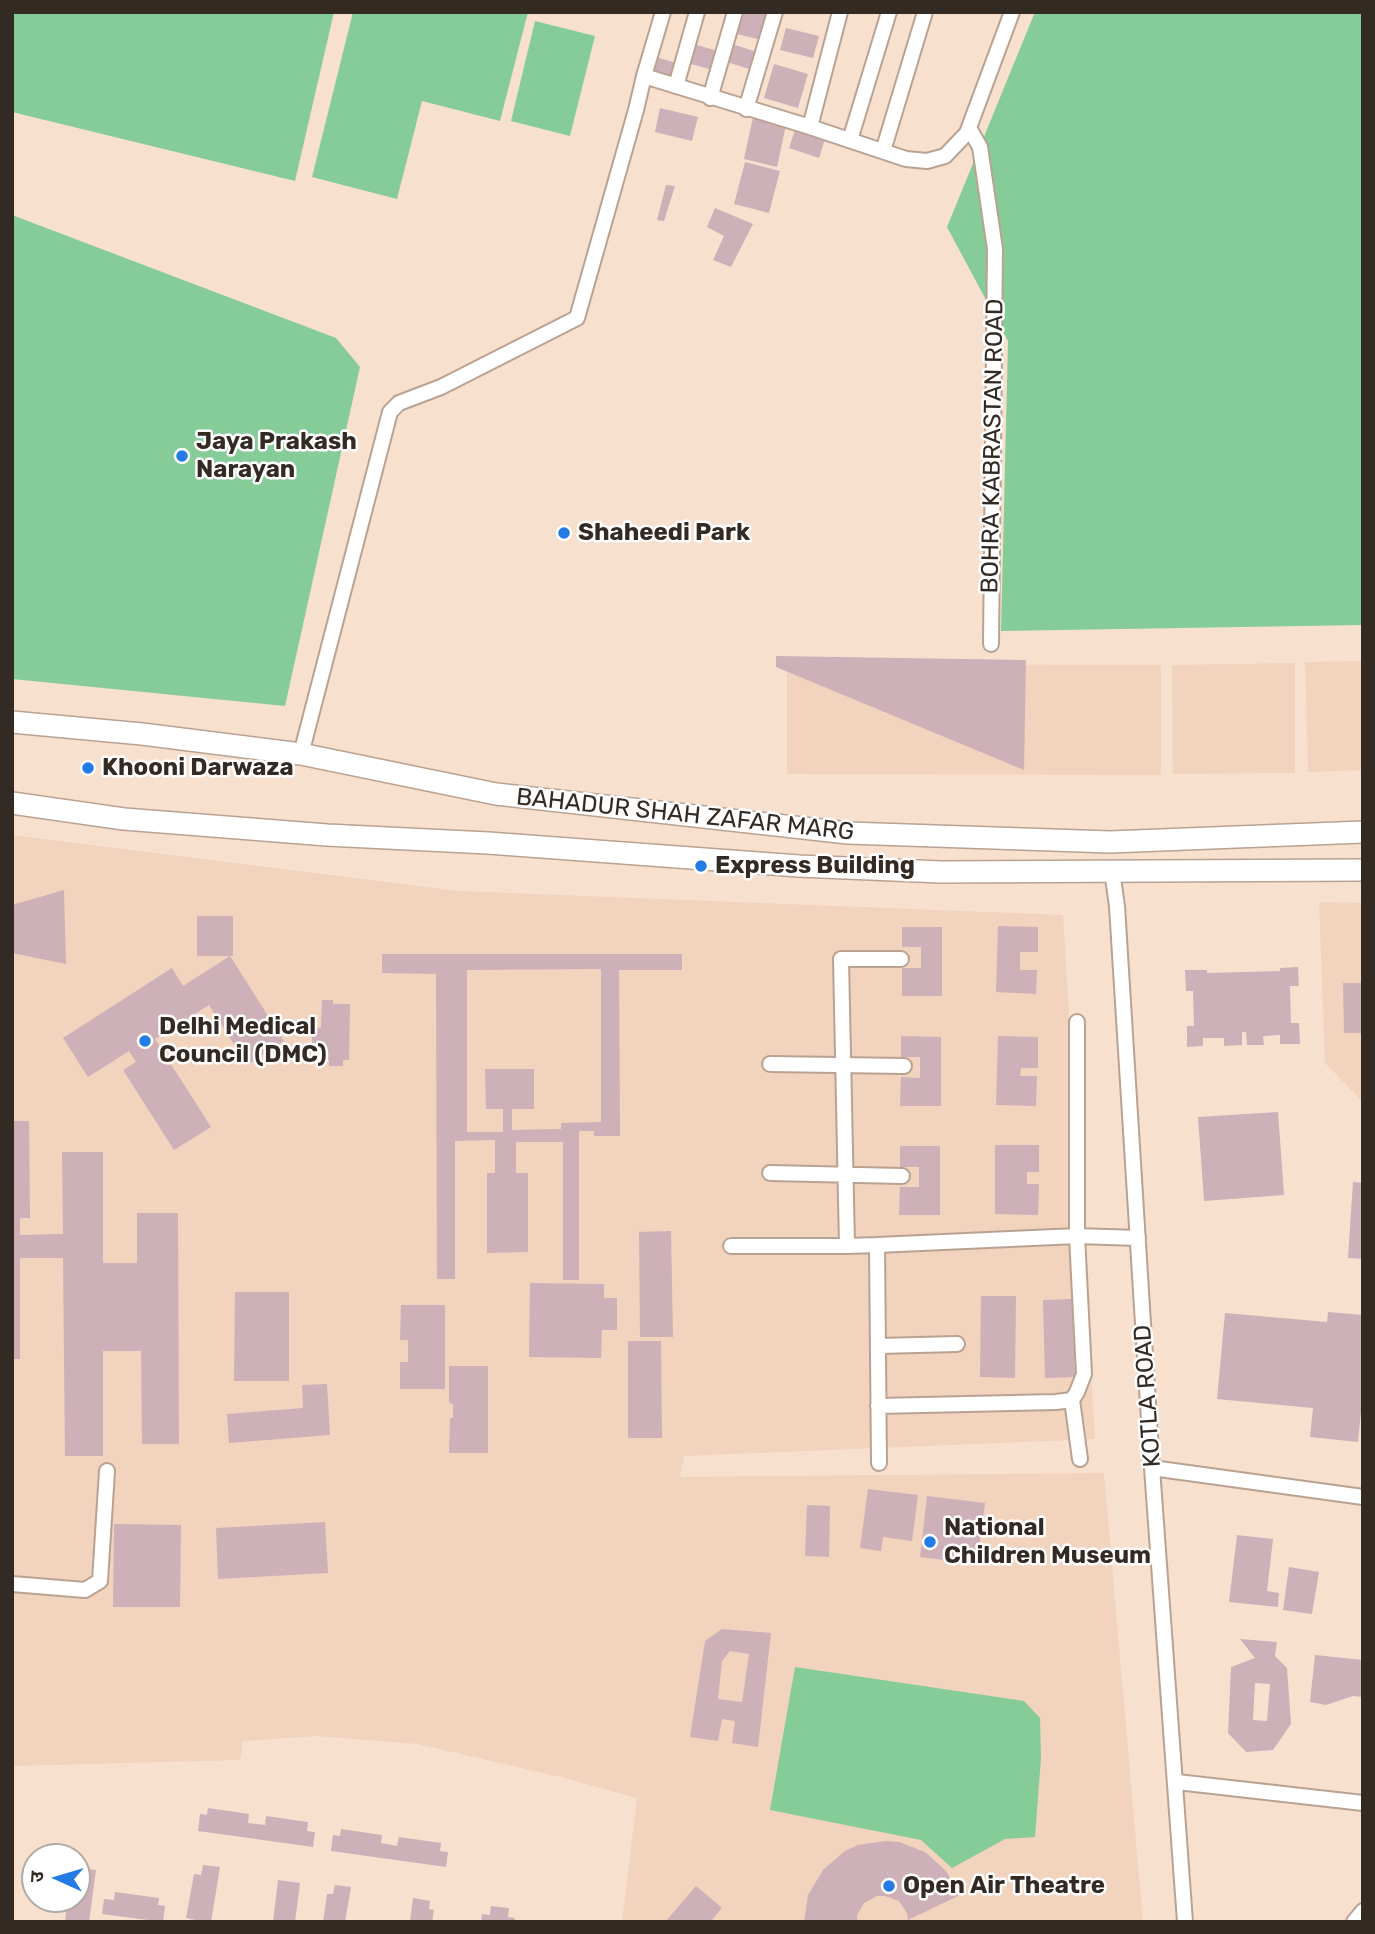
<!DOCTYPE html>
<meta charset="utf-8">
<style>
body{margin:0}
#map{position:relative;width:1375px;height:1934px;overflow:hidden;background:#f8e0cf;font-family:Rubik,"Noto Sans Devanagari",sans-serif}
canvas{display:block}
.frame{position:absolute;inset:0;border:14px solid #332a23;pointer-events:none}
.north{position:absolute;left:21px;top:1843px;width:70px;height:70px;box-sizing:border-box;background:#fff;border:2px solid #adaaa7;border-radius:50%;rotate:274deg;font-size:19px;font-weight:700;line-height:28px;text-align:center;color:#332a23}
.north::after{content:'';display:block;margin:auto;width:24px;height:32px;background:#237ce6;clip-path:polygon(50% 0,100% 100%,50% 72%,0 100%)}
</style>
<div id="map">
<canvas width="1375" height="1934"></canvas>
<div class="frame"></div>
<div class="north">उ</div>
</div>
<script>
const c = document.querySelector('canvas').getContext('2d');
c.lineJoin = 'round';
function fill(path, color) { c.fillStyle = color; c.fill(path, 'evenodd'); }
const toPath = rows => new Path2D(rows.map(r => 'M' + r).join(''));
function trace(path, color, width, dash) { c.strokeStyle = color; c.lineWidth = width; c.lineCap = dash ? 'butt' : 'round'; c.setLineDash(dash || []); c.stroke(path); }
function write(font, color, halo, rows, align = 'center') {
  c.font = font + ' Rubik,sans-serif'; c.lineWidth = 5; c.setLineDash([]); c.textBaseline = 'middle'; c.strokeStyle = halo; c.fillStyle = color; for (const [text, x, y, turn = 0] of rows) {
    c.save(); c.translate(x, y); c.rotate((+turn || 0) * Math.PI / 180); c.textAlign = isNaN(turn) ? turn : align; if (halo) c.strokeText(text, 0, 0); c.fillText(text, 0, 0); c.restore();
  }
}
fill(toPath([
 [1363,661,1363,770,1308,772,1305,662],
 [1295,663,1295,773,1173,774,1172,665],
 [787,664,1161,665,1161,775,787,774],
 [12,835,458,891,1063,915,1095,1439,684,1456,680,1477,1104,1473,1143,1922,622,1922,637,1798,565,1778,418,1744,317,1736,243,1741,240,1760,12,1766],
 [1319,902,1363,903,1363,1102,1325,1063]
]), '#f1d3be');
fill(toPath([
 [12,12,334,12,295,181,12,112],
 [353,12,528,12,500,121,422,101,397,199,312,177],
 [1035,12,1363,12,1363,625,1001,631,1008,341,947,227],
 [535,21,595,36,570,136,511,121],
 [12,215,336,338,360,367,285,706,12,679],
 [795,1667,1024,1701,1040,1718,1041,1758,1035,1837,1005,1839,952,1868,921,1840,770,1810]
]), '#85cc99');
fill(toPath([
 [738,12,768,14,761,40,733,33],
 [786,28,819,36,813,58,780,50],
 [690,43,721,52,716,71,684,62],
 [729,43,760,53,755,71,724,61],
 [652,56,680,64,675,81,647,73],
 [774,64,808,74,798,108,764,98],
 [660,108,698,117,692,141,655,132],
 [753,117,786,125,777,167,744,159],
 [796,127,826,136,819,158,789,148],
 [745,162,780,171,769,213,734,204],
 [666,185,675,186,664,221,657,220],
 [715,208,753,224,731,267,713,260,724,236,707,227],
 [776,656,1026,660,1024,770,776,667],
 [64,890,66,964,12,953,12,905],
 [197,916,233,916,233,956,197,956],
 [998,926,1038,927,1038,952,1020,952,1020,970,1037,970,1036,994,996,992],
 [902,927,942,927,942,996,902,996,902,968,921,968,921,947,902,947],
 [382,954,682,954,682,970,619,970,620,1136,594,1136,594,1131,579,1131,579,1280,563,1280,563,1142,516,1142,516,1173,528,1173,528,1252,487,1253,487,1173,495,1173,495,1140,455,1141,455,1279,437,1279,436,974,382,973],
 [601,969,601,1122,561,1123,561,1129,512,1130,512,1109,534,1109,534,1069,485,1069,486,1109,503,1109,503,1132,467,1132,467,970],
 [230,956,284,1041,247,1065,209,1005,155,1039,211,1127,174,1150,123,1070,136,1062,129,1051,88,1077,63,1038,172,968,183,986],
 [1298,967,1299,986,1290,986,1291,1023,1299,1023,1300,1044,1280,1044,1280,1035,1263,1036,1264,1045,1247,1045,1246,1032,1242,1032,1242,1045,1224,1046,1224,1038,1203,1038,1203,1046,1187,1047,1187,1026,1194,1026,1193,991,1186,991,1185,970,1207,970,1207,973,1280,971,1280,968],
 [1343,983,1363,983,1363,1033,1344,1033],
 [322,1000,333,1000,333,1004,350,1004,349,1060,343,1060,343,1066,329,1066,329,1060,320,1060,321,1045,312,1045,312,1028,321,1028],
 [901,1036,941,1037,941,1106,900,1106,901,1077,920,1078,920,1057,901,1057],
 [998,1036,1038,1037,1038,1068,1021,1068,1020,1076,1037,1076,1036,1106,996,1105],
 [1278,1112,1284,1195,1204,1201,1198,1117],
 [12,1121,29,1121,30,1218,20,1218,20,1235,63,1234,62,1152,103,1152,103,1263,137,1263,137,1213,178,1213,179,1444,142,1444,141,1351,103,1351,103,1456,65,1456,63,1258,20,1258,20,1359,12,1359],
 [995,1145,1039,1145,1039,1172,1027,1172,1027,1184,1039,1184,1038,1215,995,1214],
 [900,1146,940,1146,940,1215,899,1215,900,1187,919,1187,919,1167,900,1167],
 [1353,1182,1363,1183,1363,1259,1348,1258],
 [671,1231,673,1337,640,1337,639,1232],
 [530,1283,604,1284,604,1298,617,1298,617,1330,602,1330,601,1358,529,1357],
 [235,1292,289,1292,289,1381,234,1381],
 [981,1296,1016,1296,1015,1378,980,1377],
 [1072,1299,1075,1377,1045,1378,1043,1300],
 [401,1305,445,1305,445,1389,400,1389,400,1362,408,1362,408,1340,400,1340],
 [1328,1312,1363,1315,1363,1391,1358,1442,1310,1437,1313,1408,1217,1399,1225,1313,1327,1322],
 [628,1341,661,1341,662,1438,628,1438],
 [449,1366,488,1366,488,1453,449,1453,450,1418,453,1418,453,1404,449,1403],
 [327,1384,330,1435,229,1443,227,1414,303,1408,302,1385],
 [868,1489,918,1495,912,1541,883,1537,881,1551,860,1548],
 [927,1496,985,1503,977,1564,920,1557],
 [807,1505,830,1506,829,1557,805,1556],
 [325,1522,328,1573,218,1579,216,1528],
 [114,1524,181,1525,180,1607,113,1607],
 [1237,1535,1273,1539,1267,1591,1279,1593,1278,1607,1229,1602],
 [1289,1567,1319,1572,1312,1614,1283,1610],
 [722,1629,771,1633,758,1747,732,1743,735,1721,722,1719,718,1741,690,1737,705,1641],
 [730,1651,749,1654,742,1702,718,1699,722,1661],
 [1240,1639,1277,1642,1275,1656,1287,1668,1291,1724,1273,1750,1246,1752,1228,1733,1231,1667,1255,1658],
 [1255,1683,1270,1684,1267,1721,1253,1720],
 [1315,1655,1363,1660,1363,1697,1353,1696,1326,1705,1310,1702],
 [208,1808,249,1814,248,1823,265,1825,266,1816,308,1822,307,1831,315,1832,313,1847,198,1831,200,1814,207,1815],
 [341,1829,382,1835,381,1843,397,1846,399,1837,441,1843,440,1851,448,1852,446,1867,331,1851,333,1835,340,1836],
 [886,1841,899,1842,925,1852,946,1871,960,1895,908,1920,907,1913,899,1901,885,1896,877,1896,864,1903,857,1915,857,1922,804,1922,808,1895,823,1870,845,1851,858,1845],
 [203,1865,220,1867,211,1922,194,1922,195,1920,186,1918,194,1874,201,1875],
 [77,1868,96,1870,89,1922,65,1922,67,1902,59,1901,59,1899,77,1899],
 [278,1880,300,1883,295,1922,273,1922],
 [335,1885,351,1887,345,1922,323,1922,327,1894,333,1894],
 [696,1886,722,1908,710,1922,665,1922],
 [115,1892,159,1898,158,1905,165,1906,163,1922,102,1914,104,1899,114,1900],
 [413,1898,430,1901,429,1909,434,1910,432,1922,410,1922],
 [491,1906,509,1908,508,1917,515,1918,514,1922,481,1922,482,1914,490,1915]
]), '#cdb0b8');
const minor = toPath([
 [644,76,663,12],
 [676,86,697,12],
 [710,98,735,12],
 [746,109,775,12],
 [810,127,840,12],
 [969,128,980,147,995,249,991,644],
 [850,140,889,12],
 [883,151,925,12],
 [301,754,390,412,399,403,441,387,577,318,636,110,644,76,810,127,906,159,927,161,945,156,967,133,1012,12],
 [1112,871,1117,906,1152,1468,1185,1922],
 [770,1064,904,1066],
 [770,1173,902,1176],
 [877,1245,1077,1236,1138,1238],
 [731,1246,847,1246],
 [878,1346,957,1344],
 [1072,1400,1080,1459],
 [878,1406,1056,1402,1072,1400,1077,1392,1084,1374,1077,1236,1077,1022],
 [879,1463,877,1245,847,1246,841,959,901,959],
 [1152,1468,1363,1497],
 [12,1584,85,1590,100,1581,107,1471],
 [1177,1782,1363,1803],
 [1354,1922,1363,1911]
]);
const secondary = toPath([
 [12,722,142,734,301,754,496,794,848,833,1110,842,1363,832],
 [12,803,124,819,327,835,488,843,799,866,941,872,1363,870]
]);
trace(minor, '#b9a292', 18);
trace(secondary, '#b9a292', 24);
trace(minor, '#fff', 14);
trace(secondary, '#fff', 21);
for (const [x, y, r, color] of [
 [182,456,7,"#237ce6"],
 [564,533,7,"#237ce6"],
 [88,768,7,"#237ce6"],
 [701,866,7,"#237ce6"],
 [145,1041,7,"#237ce6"],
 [930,1542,7,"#237ce6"],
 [889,1886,7,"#237ce6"]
]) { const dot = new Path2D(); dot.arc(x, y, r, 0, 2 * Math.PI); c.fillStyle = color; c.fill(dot); trace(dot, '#fff', 2.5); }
write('bold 24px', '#332a23', '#fff', [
 ["Jaya Prakash",196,442],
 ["Narayan",196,470],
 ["Shaheedi Park",578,533],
 ["Khooni Darwaza",102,768],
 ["Express Building",715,866],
 ["Delhi Medical",159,1027],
 ["Council (DMC)",159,1055],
 ["National",944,1528],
 ["Children Museum",944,1556],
 ["Open Air Theatre",903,1886]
], 'left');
write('24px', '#332a23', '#fff', [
 ["BOHRA KABRASTAN ROAD",993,446,-89],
 ["BAHADUR SHAH ZAFAR MARG",685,815,6],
 ["KOTLA ROAD",1148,1396,-94]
]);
</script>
